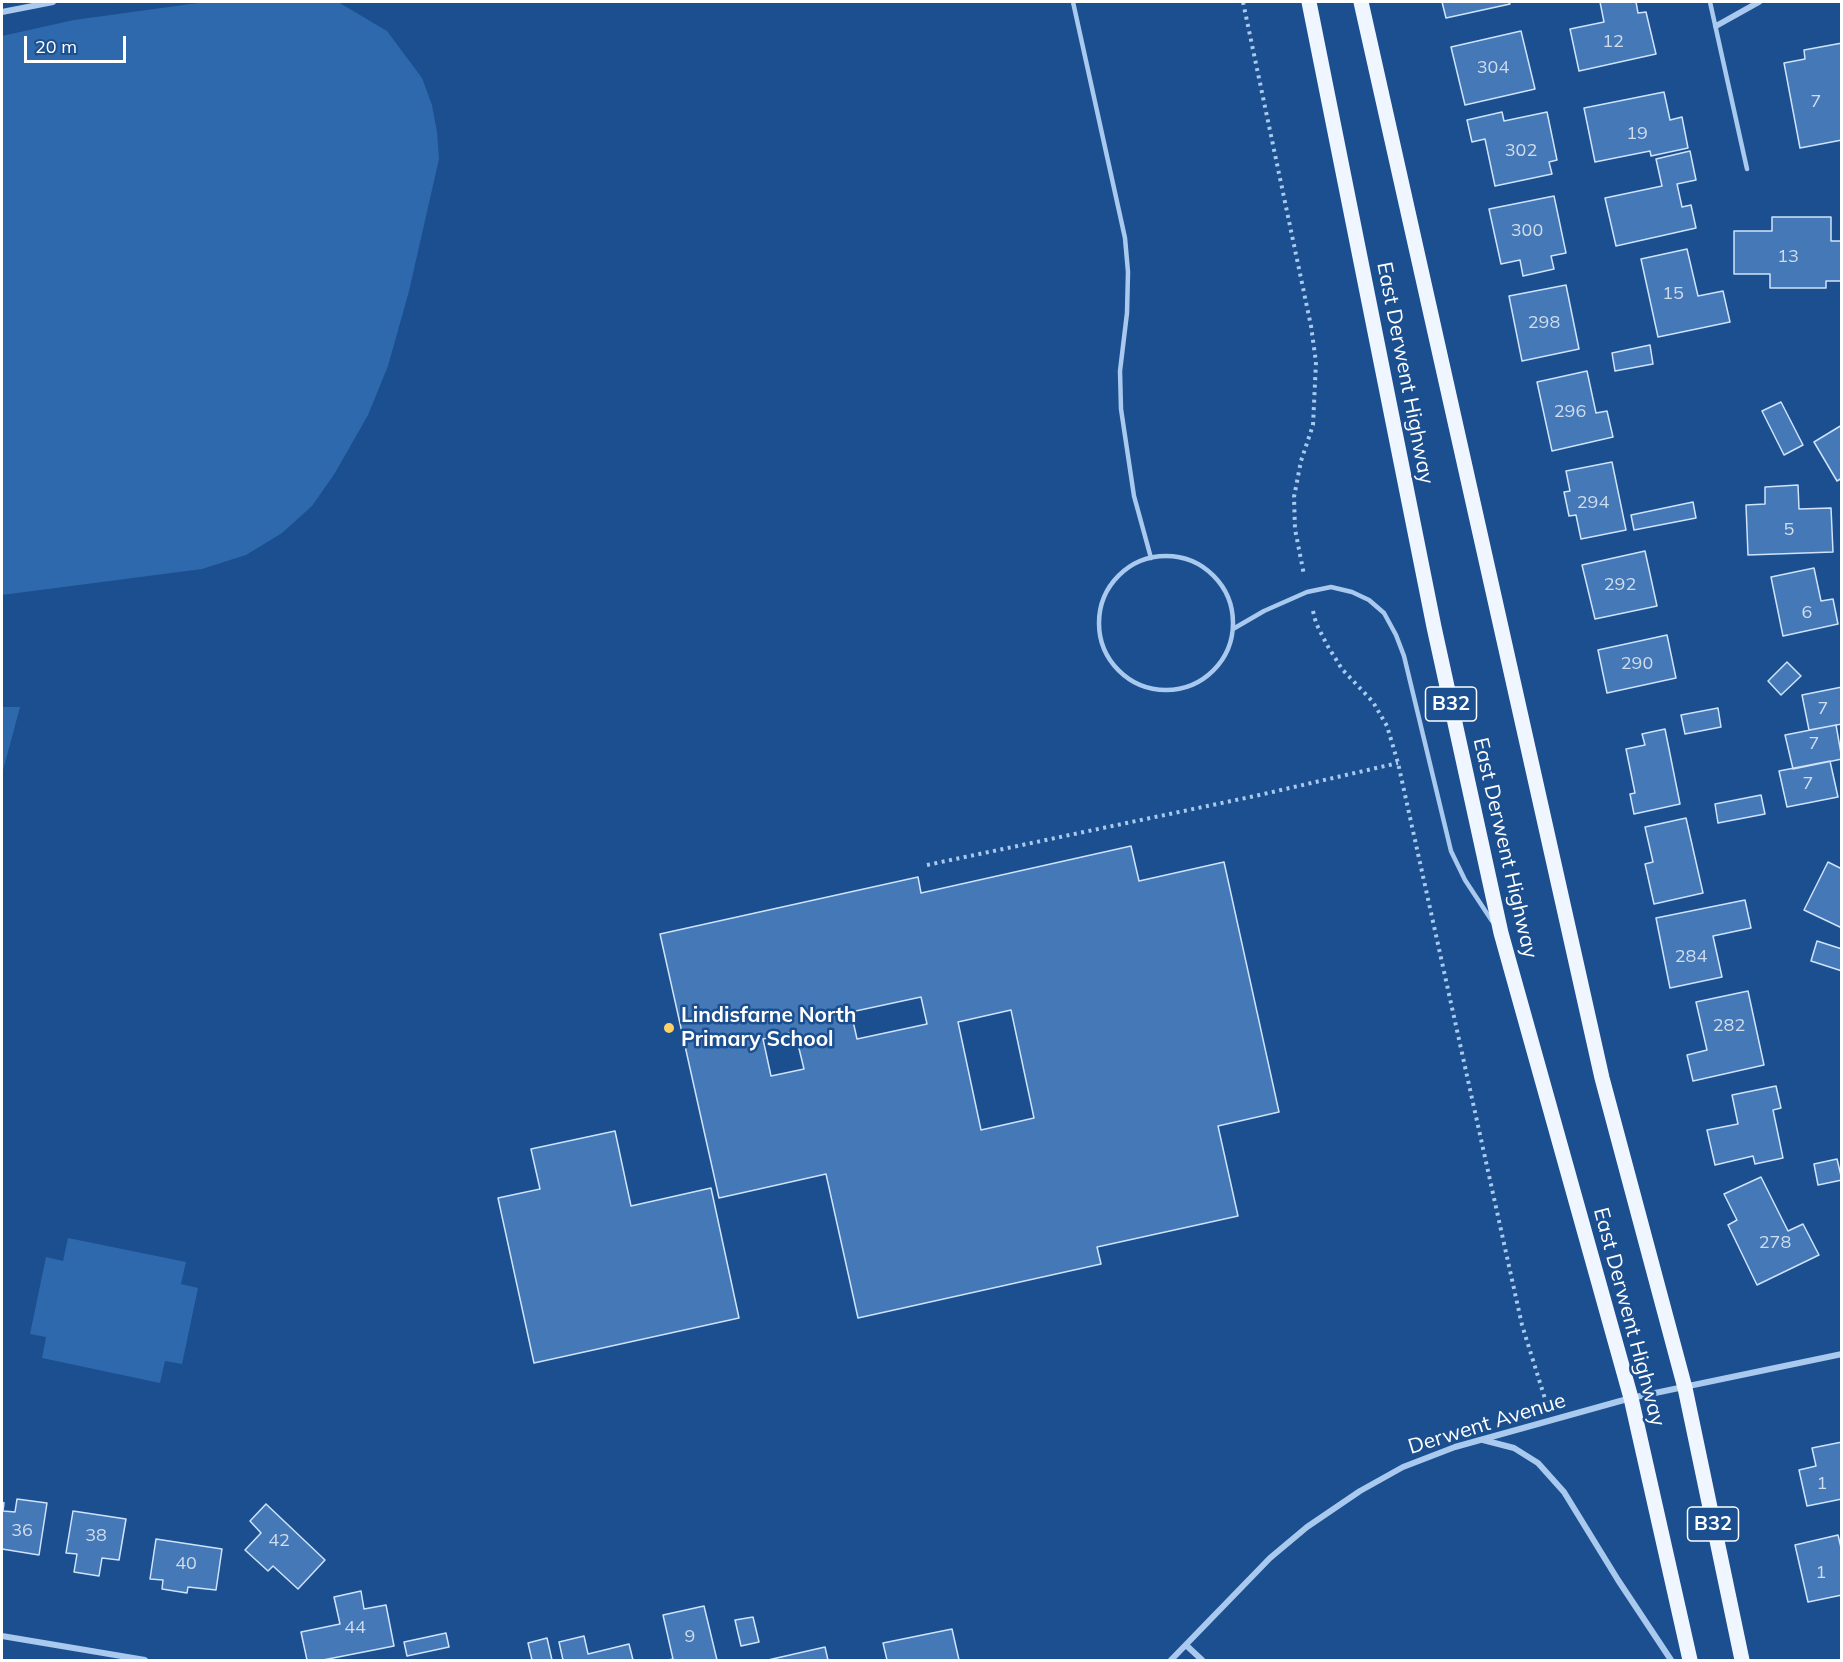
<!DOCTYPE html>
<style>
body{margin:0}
#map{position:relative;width:1843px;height:1662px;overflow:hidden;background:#1b4f8f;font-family:Mulish,sans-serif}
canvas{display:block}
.frame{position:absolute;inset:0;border:3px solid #fff;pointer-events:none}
.scale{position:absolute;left:24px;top:36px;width:102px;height:27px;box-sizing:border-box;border:3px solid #fff;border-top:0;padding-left:8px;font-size:18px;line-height:21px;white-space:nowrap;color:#fff;-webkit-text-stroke:4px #1b4f8f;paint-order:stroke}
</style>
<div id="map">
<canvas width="1843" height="1662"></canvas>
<div class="frame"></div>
<div class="scale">20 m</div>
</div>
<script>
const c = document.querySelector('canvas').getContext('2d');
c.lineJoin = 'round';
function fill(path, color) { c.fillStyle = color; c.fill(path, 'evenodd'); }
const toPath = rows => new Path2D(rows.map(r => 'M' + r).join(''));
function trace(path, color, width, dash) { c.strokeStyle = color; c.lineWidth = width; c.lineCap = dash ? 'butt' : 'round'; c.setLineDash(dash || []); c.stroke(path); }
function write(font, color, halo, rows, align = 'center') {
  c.font = font + ' Mulish,sans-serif'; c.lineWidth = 5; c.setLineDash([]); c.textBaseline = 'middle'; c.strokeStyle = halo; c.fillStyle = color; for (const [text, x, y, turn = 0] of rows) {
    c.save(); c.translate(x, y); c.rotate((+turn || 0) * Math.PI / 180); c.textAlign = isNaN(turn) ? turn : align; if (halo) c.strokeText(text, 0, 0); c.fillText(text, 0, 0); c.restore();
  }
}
fill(toPath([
 [205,2,338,2,387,31,422,78,432,105,437,132,439,159,409,291,388,366,368,415,335,473,312,506,282,533,246,555,202,569,2,595,2,36,74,20],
 [2,707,20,707,2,774],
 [68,1238,186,1262,181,1284,198,1288,182,1364,165,1361,160,1383,42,1358,46,1337,30,1334,46,1257,63,1261]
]), '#2e69ad');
const building = toPath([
 [1442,2,1509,2,1510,4,1446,18,1442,2],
 [1600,2,1636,2,1638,13,1646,12,1656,54,1579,71,1570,29,1604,22,1600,2],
 [1521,31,1535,89,1465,105,1451,47,1521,31],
 [1842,43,1842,140,1800,148,1784,63,1805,59,1804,50,1842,43],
 [1664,92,1670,120,1682,117,1688,148,1651,156,1650,151,1595,162,1584,108,1664,92],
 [1502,112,1504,121,1547,112,1557,160,1549,162,1552,174,1495,186,1485,139,1472,142,1467,120,1502,112],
 [1690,151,1696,180,1677,184,1682,207,1691,205,1696,228,1616,246,1605,198,1662,186,1656,159,1690,151],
 [1554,196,1566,253,1551,256,1554,269,1523,276,1520,260,1501,264,1489,209,1554,196],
 [1772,217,1831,217,1831,241,1842,241,1842,281,1826,281,1826,288,1770,288,1770,274,1734,274,1734,231,1772,231,1772,217],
 [1687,249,1698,296,1723,291,1730,322,1658,337,1641,259,1687,249],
 [1566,285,1579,349,1522,361,1509,296,1566,285],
 [1650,345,1653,364,1615,371,1612,353,1650,345],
 [1587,371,1596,413,1607,411,1613,437,1552,451,1537,382,1587,371],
 [1781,402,1803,445,1784,455,1762,411,1781,402],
 [1842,425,1842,478,1837,481,1814,442,1842,425],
 [1612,462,1626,530,1581,539,1576,515,1569,516,1564,492,1570,491,1566,471,1612,462],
 [1798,485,1799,509,1831,508,1833,552,1748,555,1746,505,1765,504,1765,487,1798,485],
 [1693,502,1696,518,1634,530,1631,515,1693,502],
 [1645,551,1657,606,1595,619,1582,565,1645,551],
 [1814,568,1821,601,1833,599,1838,624,1783,636,1771,577,1814,568],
 [1667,635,1676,678,1607,693,1598,650,1667,635],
 [1787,662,1801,676,1781,695,1768,681,1787,662],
 [1842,687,1842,724,1809,730,1802,695,1842,687],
 [1718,708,1721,727,1685,734,1681,715,1718,708],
 [1836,725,1842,759,1793,769,1785,735,1836,725],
 [1665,729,1680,804,1634,814,1630,794,1635,793,1626,749,1645,745,1642,734,1665,729],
 [1830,761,1838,797,1787,807,1779,771,1830,761],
 [1761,795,1765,814,1718,823,1715,804,1761,795],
 [1686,818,1703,893,1654,904,1645,864,1653,862,1645,827,1686,818],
 [1131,846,1139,881,1224,862,1279,1112,1218,1126,1238,1216,1097,1247,1101,1264,858,1318,826,1174,719,1198,660,934,918,877,921,893,1131,846],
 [921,997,927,1024,857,1039,851,1012,921,997],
 [1011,1010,1034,1118,981,1130,958,1022,1011,1010],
 [795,1032,804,1069,771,1076,763,1039,795,1032],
 [1828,862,1842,869,1842,928,1804,910,1828,862],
 [1745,900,1751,928,1713,936,1722,977,1670,988,1656,918,1745,900],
 [1817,941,1842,949,1842,971,1811,961,1817,941],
 [1748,991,1764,1065,1693,1081,1687,1055,1707,1050,1696,1002,1748,991],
 [1776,1086,1781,1108,1773,1110,1783,1158,1755,1164,1753,1156,1715,1165,1707,1130,1738,1124,1732,1095,1776,1086],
 [615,1131,631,1206,711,1188,739,1318,534,1363,498,1198,540,1189,531,1149,615,1131],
 [1837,1159,1842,1180,1818,1185,1814,1164,1837,1159],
 [1761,1177,1788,1231,1803,1224,1819,1255,1757,1285,1728,1225,1737,1220,1724,1194,1761,1177],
 [1842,1442,1842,1499,1807,1506,1799,1470,1816,1466,1812,1448,1842,1442],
 [17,1499,47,1503,39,1555,2,1549,2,1502,4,1503,3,1511,15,1512,17,1499],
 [266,1504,325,1560,298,1589,273,1566,268,1571,245,1550,261,1533,250,1521,266,1504],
 [73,1511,126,1519,119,1560,102,1558,99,1576,74,1572,77,1554,66,1553,73,1511],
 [1838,1535,1842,1552,1842,1595,1808,1602,1795,1545,1838,1535],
 [156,1539,222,1549,216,1590,188,1587,187,1593,162,1589,163,1580,150,1579,156,1539],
 [361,1591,364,1609,386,1605,394,1646,323,1660,307,1660,301,1632,340,1624,334,1597,361,1591],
 [704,1606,717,1660,668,1660,673,1659,663,1615,704,1606],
 [753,1617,759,1642,741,1646,735,1620,753,1617],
 [952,1629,959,1660,887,1660,883,1643,952,1629],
 [446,1633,449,1647,407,1656,404,1642,446,1633],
 [584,1636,588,1654,629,1644,633,1660,563,1660,559,1642,584,1636],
 [547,1638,552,1660,532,1660,528,1643,547,1638],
 [825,1647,828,1660,768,1660,825,1647]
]);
fill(building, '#4478b7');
trace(building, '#cfe3fa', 1.5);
trace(toPath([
 [1243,2,1311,326,1316,362,1313,425,1301,461,1294,497,1295,529,1304,575],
 [1313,611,1316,623,1327,645,1342,669,1373,702,1387,726,1398,763,1522,1325,1546,1402],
 [927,865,1255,796,1398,763]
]), '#a9c9ee', 4, [3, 4.5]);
trace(toPath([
 [1073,2,1125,238,1128,272,1127,313,1120,371,1121,409,1134,496,1151,558],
 [1710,2,1747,169],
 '1099 623a67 67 0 1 1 134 0a67 67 0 1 1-134 0Z',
 [1233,629,1264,611,1307,592,1331,587,1352,592,1369,600,1384,613,1396,635,1404,656,1451,851,1465,880,1492,921]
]), '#a9c9ee', 4.5);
trace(toPath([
 [2,12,53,2],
 [1716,26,1759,2],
 [1483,1440,1514,1448,1538,1463,1564,1492,1618,1580,1671,1660],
 [2,1636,145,1660],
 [1187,1646,1202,1660],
 [1171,1660,1270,1558,1307,1527,1360,1491,1403,1467,1455,1447,1631,1398,1842,1354]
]), '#a9c9ee', 6);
trace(toPath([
 [1309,2,1434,627,1501,933,1631,1398,1690,1660],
 [1361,2,1602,1078,1685,1388,1742,1660]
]), '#f0f6ff', 15);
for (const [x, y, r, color] of [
 [669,1028,6,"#ffd166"]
]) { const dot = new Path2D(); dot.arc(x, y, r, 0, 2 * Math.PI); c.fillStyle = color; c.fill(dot); trace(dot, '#1b4f8f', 2); }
write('18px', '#d0dded', null, [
 ["12",1613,42],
 ["304",1493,68],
 ["7",1816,102],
 ["19",1637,134],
 ["302",1521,151],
 ["300",1527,231],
 ["13",1788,257],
 ["15",1673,294],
 ["298",1544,323],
 ["296",1570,412],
 ["294",1593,503],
 ["5",1789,530],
 ["292",1620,585],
 ["6",1807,613],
 ["290",1637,664],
 ["7",1823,709],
 ["7",1814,744],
 ["7",1808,784],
 ["284",1691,957],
 ["282",1729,1026],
 ["278",1775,1243],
 ["1",1822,1484],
 ["36",22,1531],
 ["38",96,1536],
 ["42",279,1541],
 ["40",186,1564],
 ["1",1821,1573],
 ["44",355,1628],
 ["9",690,1637]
]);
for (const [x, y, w] of [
 [1451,704,51],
 [1713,1524,51]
]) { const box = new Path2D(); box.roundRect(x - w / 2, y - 17, w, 34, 4.5); c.fillStyle = '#1b4f8f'; c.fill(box); trace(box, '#fff', 1.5); }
write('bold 20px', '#fff', null, [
 ["B32",1451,704],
 ["B32",1713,1524]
]);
write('21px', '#fff', '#1b4f8f', [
 ["East Derwent Highway",1405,373,79],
 ["East Derwent Highway",1505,848,77],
 ["East Derwent Highway",1629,1317,75],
 ["Derwent Avenue",1487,1424,-17]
]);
write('bold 21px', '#fff', '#1b4f8f', [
 ["Lindisfarne North",681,1016],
 ["Primary School",681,1040]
], 'left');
</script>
